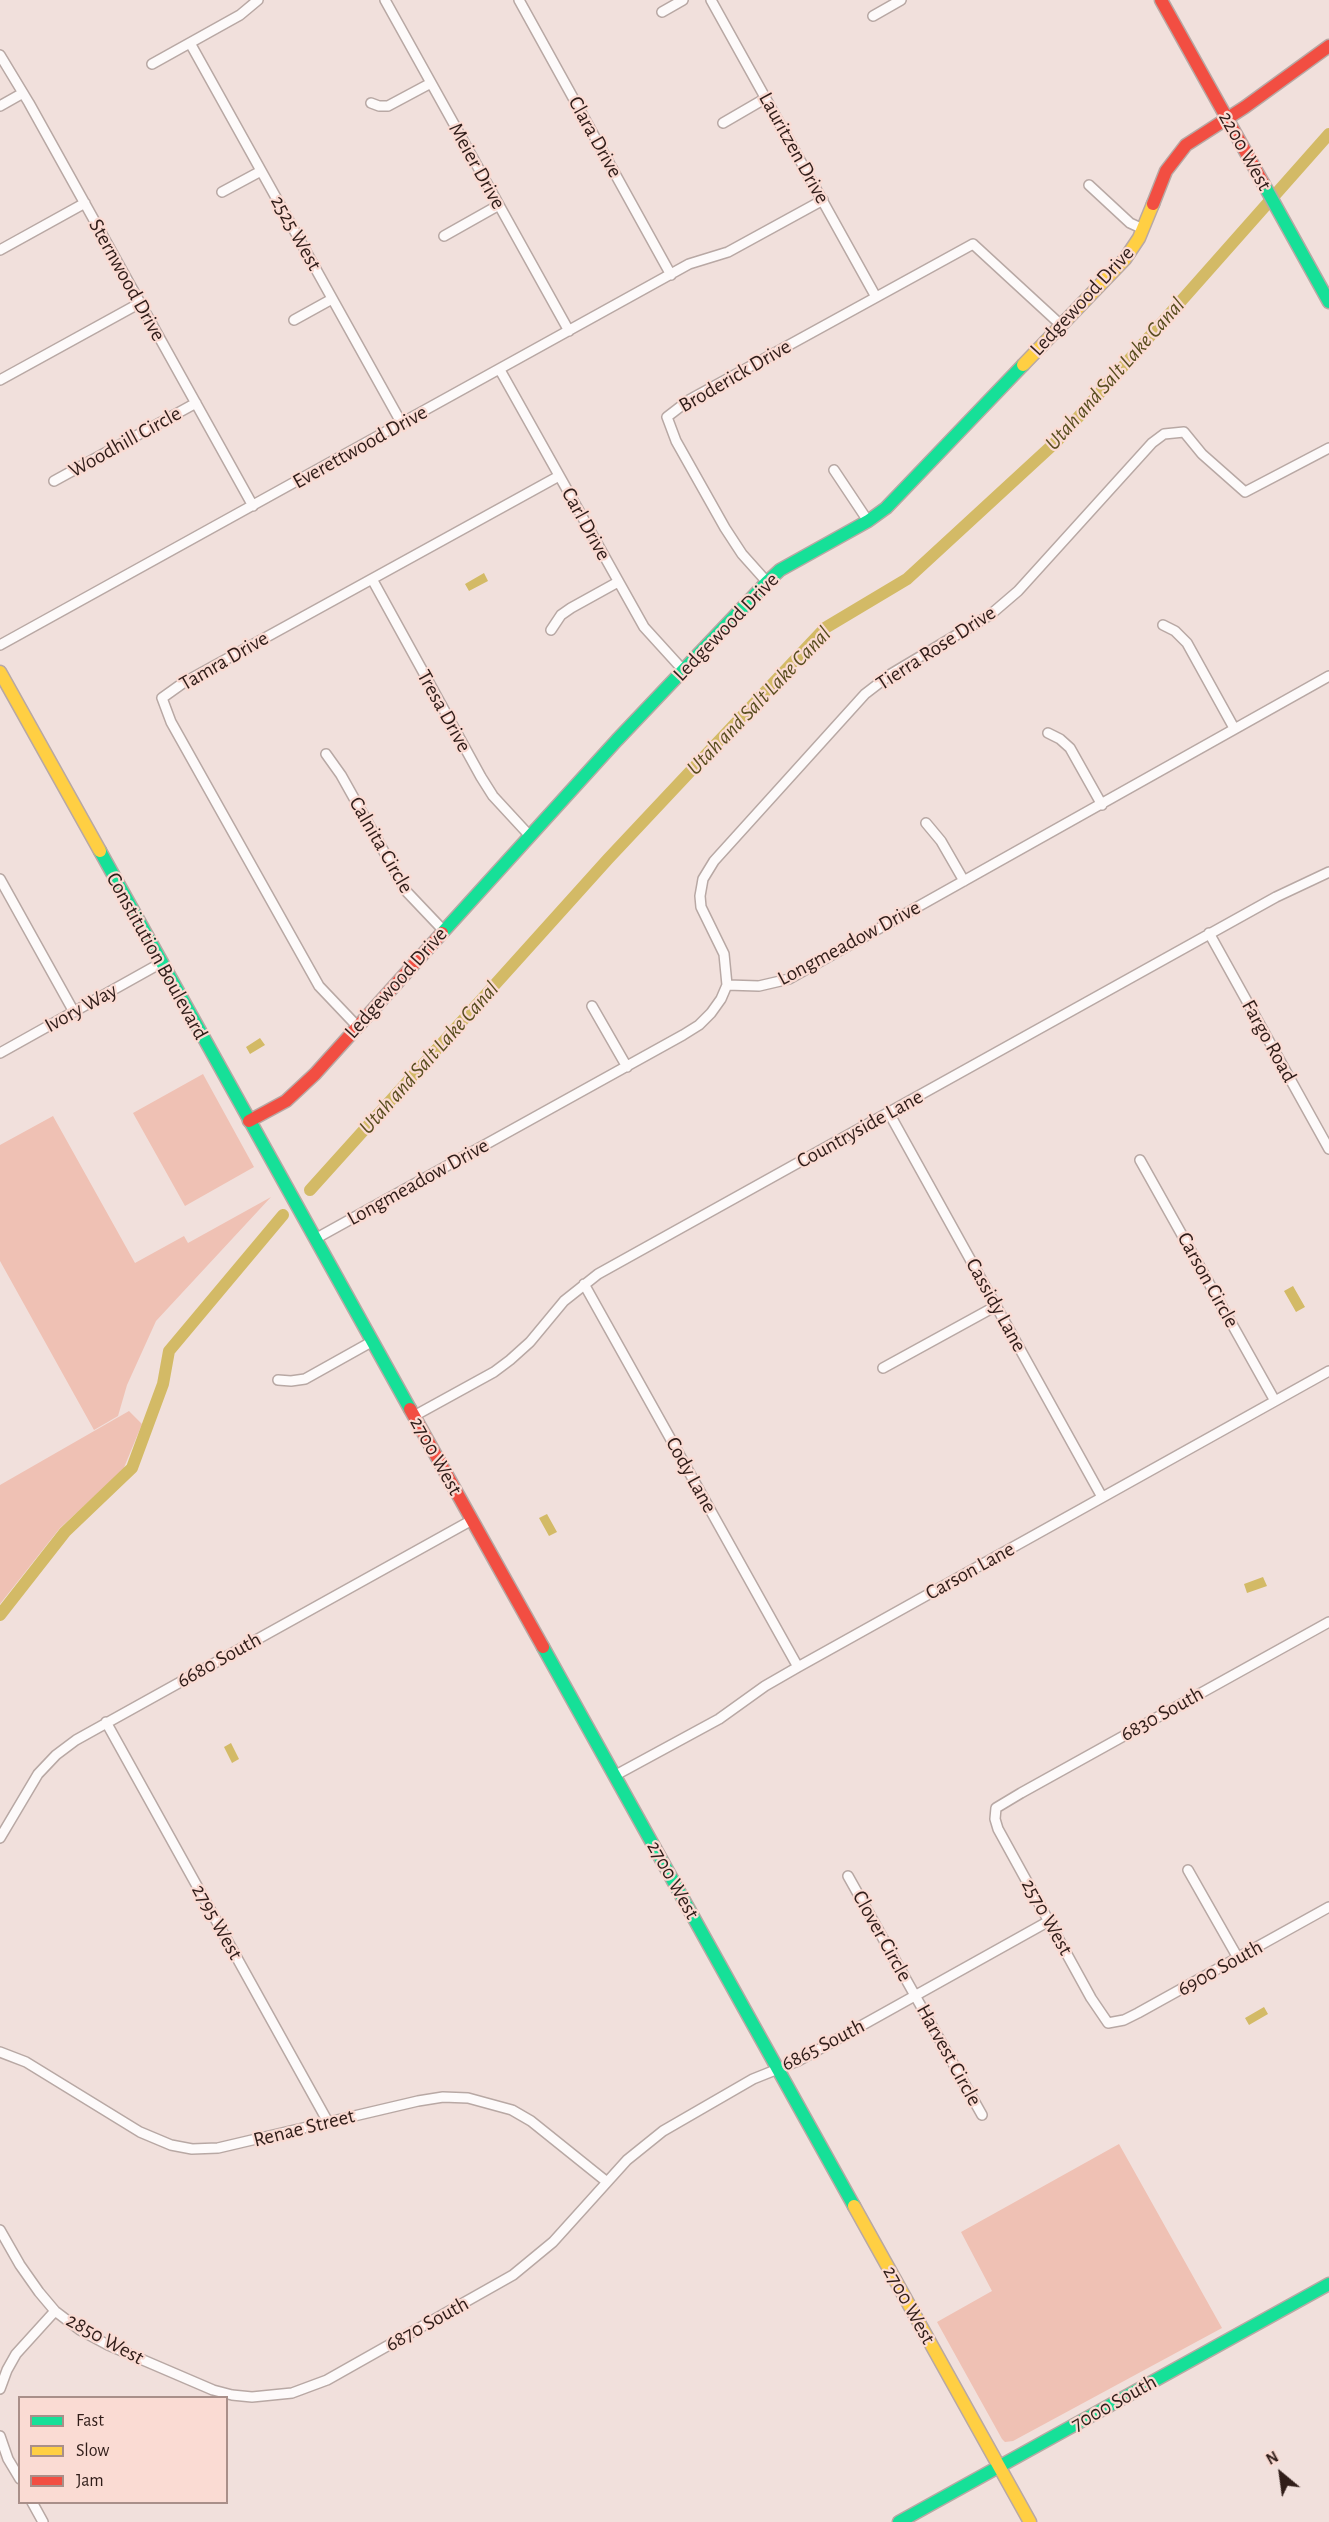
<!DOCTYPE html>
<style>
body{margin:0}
#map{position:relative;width:1329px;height:2522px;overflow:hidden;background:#f1e0dc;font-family:"Alegreya Sans",sans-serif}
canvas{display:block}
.legend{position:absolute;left:18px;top:2396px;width:210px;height:108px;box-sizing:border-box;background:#fadbd3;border:2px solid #a98f89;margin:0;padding:8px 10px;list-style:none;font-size:18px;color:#301d19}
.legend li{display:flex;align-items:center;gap:12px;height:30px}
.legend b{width:30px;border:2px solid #a98f89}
.north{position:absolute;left:1251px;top:2444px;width:60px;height:60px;-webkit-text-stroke:4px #fadbd3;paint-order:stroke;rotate:331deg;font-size:16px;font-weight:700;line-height:24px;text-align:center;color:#301d19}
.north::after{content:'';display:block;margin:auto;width:21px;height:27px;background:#301d19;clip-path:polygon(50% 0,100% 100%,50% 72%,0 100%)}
</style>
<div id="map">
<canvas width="1329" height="2522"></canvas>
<ul class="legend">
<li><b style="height:8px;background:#16e098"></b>Fast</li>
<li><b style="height:8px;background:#ffcf43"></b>Slow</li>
<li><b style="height:8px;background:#f24e42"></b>Jam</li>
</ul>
<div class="north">N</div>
</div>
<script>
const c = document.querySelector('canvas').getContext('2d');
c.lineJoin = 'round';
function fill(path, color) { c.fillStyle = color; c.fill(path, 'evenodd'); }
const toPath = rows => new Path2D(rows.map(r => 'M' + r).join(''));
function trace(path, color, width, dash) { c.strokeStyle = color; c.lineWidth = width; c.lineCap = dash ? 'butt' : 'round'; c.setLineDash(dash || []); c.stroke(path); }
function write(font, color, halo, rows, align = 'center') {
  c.font = font + ' "Alegreya Sans",sans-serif'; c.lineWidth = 4.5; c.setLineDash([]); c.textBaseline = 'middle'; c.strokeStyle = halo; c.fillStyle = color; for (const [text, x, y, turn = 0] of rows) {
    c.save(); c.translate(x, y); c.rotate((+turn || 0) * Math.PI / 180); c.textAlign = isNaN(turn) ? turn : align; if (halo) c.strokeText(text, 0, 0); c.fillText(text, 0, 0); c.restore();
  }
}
fill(toPath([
 [203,1074,254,1167,185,1206,133,1113],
 [53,1116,135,1263,184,1236,188,1243,271,1197,156,1321,127,1385,118,1416,94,1430,0,1261,0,1145],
 [129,1411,142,1424,123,1470,60,1528,0,1604,0,1485],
 [1119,2144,1222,2328,1013,2441,1005,2442,1002,2439,937,2322,992,2291,961,2232]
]), '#efc1b4');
fill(toPath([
 [484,573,488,581,469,591,465,584],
 [260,1038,265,1045,250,1054,246,1047],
 [1293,1286,1305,1307,1296,1312,1284,1291],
 [547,1514,557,1532,549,1536,539,1518],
 [1263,1577,1267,1586,1247,1593,1244,1584],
 [231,1743,239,1759,232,1763,224,1747],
 [1264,2007,1268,2014,1249,2025,1245,2018]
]), '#d3ba66');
trace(toPath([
 [310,1190,608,859,825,628,907,579,1058,440,1329,134],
 [0,1615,65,1532,132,1468,163,1384,169,1351,283,1215]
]), '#d3ba66', 12);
const street = toPath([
 [385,0,569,331],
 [519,0,671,275],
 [711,0,876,297],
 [662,12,683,0],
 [873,16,901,0],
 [190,43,402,424],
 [0,55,29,103,253,506],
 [152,64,240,15,258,0],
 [371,103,379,106,388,106,431,83],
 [0,106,23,93],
 [723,123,766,98],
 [1089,185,1130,223,1143,229],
 [222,192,261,171],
 [444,236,499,205],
 [0,250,85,203],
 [294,320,332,299],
 [500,370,644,627,684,671],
 [0,380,140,303],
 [834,470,868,521],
 [54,481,196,403],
 [372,579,481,777,493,796,529,835],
 [767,582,742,554,725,528,676,441,667,417,689,400,973,244,1061,325],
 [1163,625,1175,631,1187,643,1234,728],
 [551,630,561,615,571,608,618,582],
 [0,645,689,264,728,252,823,200],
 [1048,733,1060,739,1070,748,1102,805],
 [326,754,341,775,406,891,444,931],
 [926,823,941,841,964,881],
 [0,879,74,1012],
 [1209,933,1329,1149],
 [727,985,724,954,701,907,700,896,703,879,714,861,865,694,891,674,990,615,1018,591,1152,443,1164,434,1184,432,1202,454,1245,492,1329,448],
 [592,1006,627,1067],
 [357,1026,319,986,171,722,162,698,183,683,559,476],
 [0,1053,161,963],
 [889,1113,1102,1497],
 [1140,1160,1275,1401],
 [315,1239,683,1035,699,1025,711,1013,721,999,727,985,759,986,789,979,1329,676],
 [584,1284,798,1667],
 [883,1368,996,1306],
 [278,1380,291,1381,305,1379,373,1341],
 [414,1416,494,1372,510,1360,530,1342,564,1301,598,1274,1276,897,1329,872],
 [1329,1622,1021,1793,996,1808,995,1819,998,1829,1091,1998,1108,2023,1124,2020,1138,2013,1329,1907],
 [106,1722,328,2122],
 [614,1776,719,1719,765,1686,798,1667,1329,1371],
 [0,1838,38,1774,56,1755,76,1740,472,1520],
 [1188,1870,1238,1958],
 [848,1876,982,2115],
 [0,2052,26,2062,140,2132,171,2145,192,2149,218,2148,418,2101,443,2097,468,2098,512,2110,531,2121,607,2182],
 [0,2230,20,2265,39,2292,55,2311,80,2330,108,2345,213,2390,232,2395,252,2397,292,2393,327,2380,513,2275,553,2242,627,2160,663,2131,753,2079,798,2061,1049,1921],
 [0,2389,7,2370,16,2354,55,2311],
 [0,2436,8,2459,20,2479],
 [32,2502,43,2522]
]);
const fast = toPath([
 [1263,183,1329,302],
 [100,851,410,1409],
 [442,933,617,740,767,582,780,570,868,521,886,508,1023,365],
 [543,1647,854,2206],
 [899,2522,1329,2284]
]);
const slow = toPath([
 [1023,365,1125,259,1139,238,1153,204],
 [0,672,100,851],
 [854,2206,1030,2522]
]);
const jam = toPath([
 [1161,0,1263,183],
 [1153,204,1166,171,1186,145,1245,107,1329,46],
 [249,1121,286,1101,315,1074,442,933],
 [410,1409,543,1647]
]);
trace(street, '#b8a8a4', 12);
trace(fast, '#b8a8a4', 15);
trace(slow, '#b8a8a4', 15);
trace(jam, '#b8a8a4', 15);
trace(street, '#fdfafa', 9);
trace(fast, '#16e098', 12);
trace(slow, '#ffcf43', 12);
trace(jam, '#f24e42', 12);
write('21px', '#301d19', '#fadbd3', [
 ["Clara Drive",595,137,61],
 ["Lauritzen Drive",794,148,61],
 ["2200 West",1245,151,61],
 ["Meier Drive",477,166,61],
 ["2525 West",296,233,61],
 ["Sternwood Drive",127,280,61],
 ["Ledgewood Drive",1082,301,-47],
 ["Broderick Drive",735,376,-30],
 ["Woodhill Circle",125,442,-29],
 ["Everettwood Drive",360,447,-29],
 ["Carl Drive",586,524,61],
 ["Ledgewood Drive",726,627,-46],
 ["Tierra Rose Drive",936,648,-33],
 ["Tamra Drive",224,661,-30],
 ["Tresa Drive",444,711,61],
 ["Calnita Circle",381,845,60],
 ["Longmeadow Drive",849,943,-28],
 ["Constitution Boulevard",157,956,61],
 ["Ledgewood Drive",396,983,-48],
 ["Ivory Way",81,1008,-29],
 ["Fargo Road",1269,1041,61],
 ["Countryside Lane",860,1129,-29],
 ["Longmeadow Drive",418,1182,-29],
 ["Carson Circle",1208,1280,61],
 ["Cassidy Lane",996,1305,61],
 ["2700 West",436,1456,61],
 ["Cody Lane",691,1475,61],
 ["Carson Lane",970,1571,-29],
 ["6680 South",219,1660,-29],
 ["6830 South",1162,1714,-29],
 ["2700 West",673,1880,61],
 ["2570 West",1047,1917,61],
 ["2795 West",217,1922,61],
 ["Clover Circle",882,1936,61],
 ["6900 South",1220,1968,-29],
 ["6865 South",823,2045,-27],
 ["Harvest Circle",949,2055,61],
 ["Renae Street",304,2128,-14],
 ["2700 West",909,2305,61],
 ["6870 South",427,2324,-29],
 ["2850 West",105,2339,29],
 ["7000 South",1114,2403,-29]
]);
write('italic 22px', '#594d1f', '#fadbd3', [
 ["Utah and Salt Lake Canal",1115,374,-48],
 ["Utah and Salt Lake Canal",759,701,-46],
 ["Utah and Salt Lake Canal",429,1058,-48]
]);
</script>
